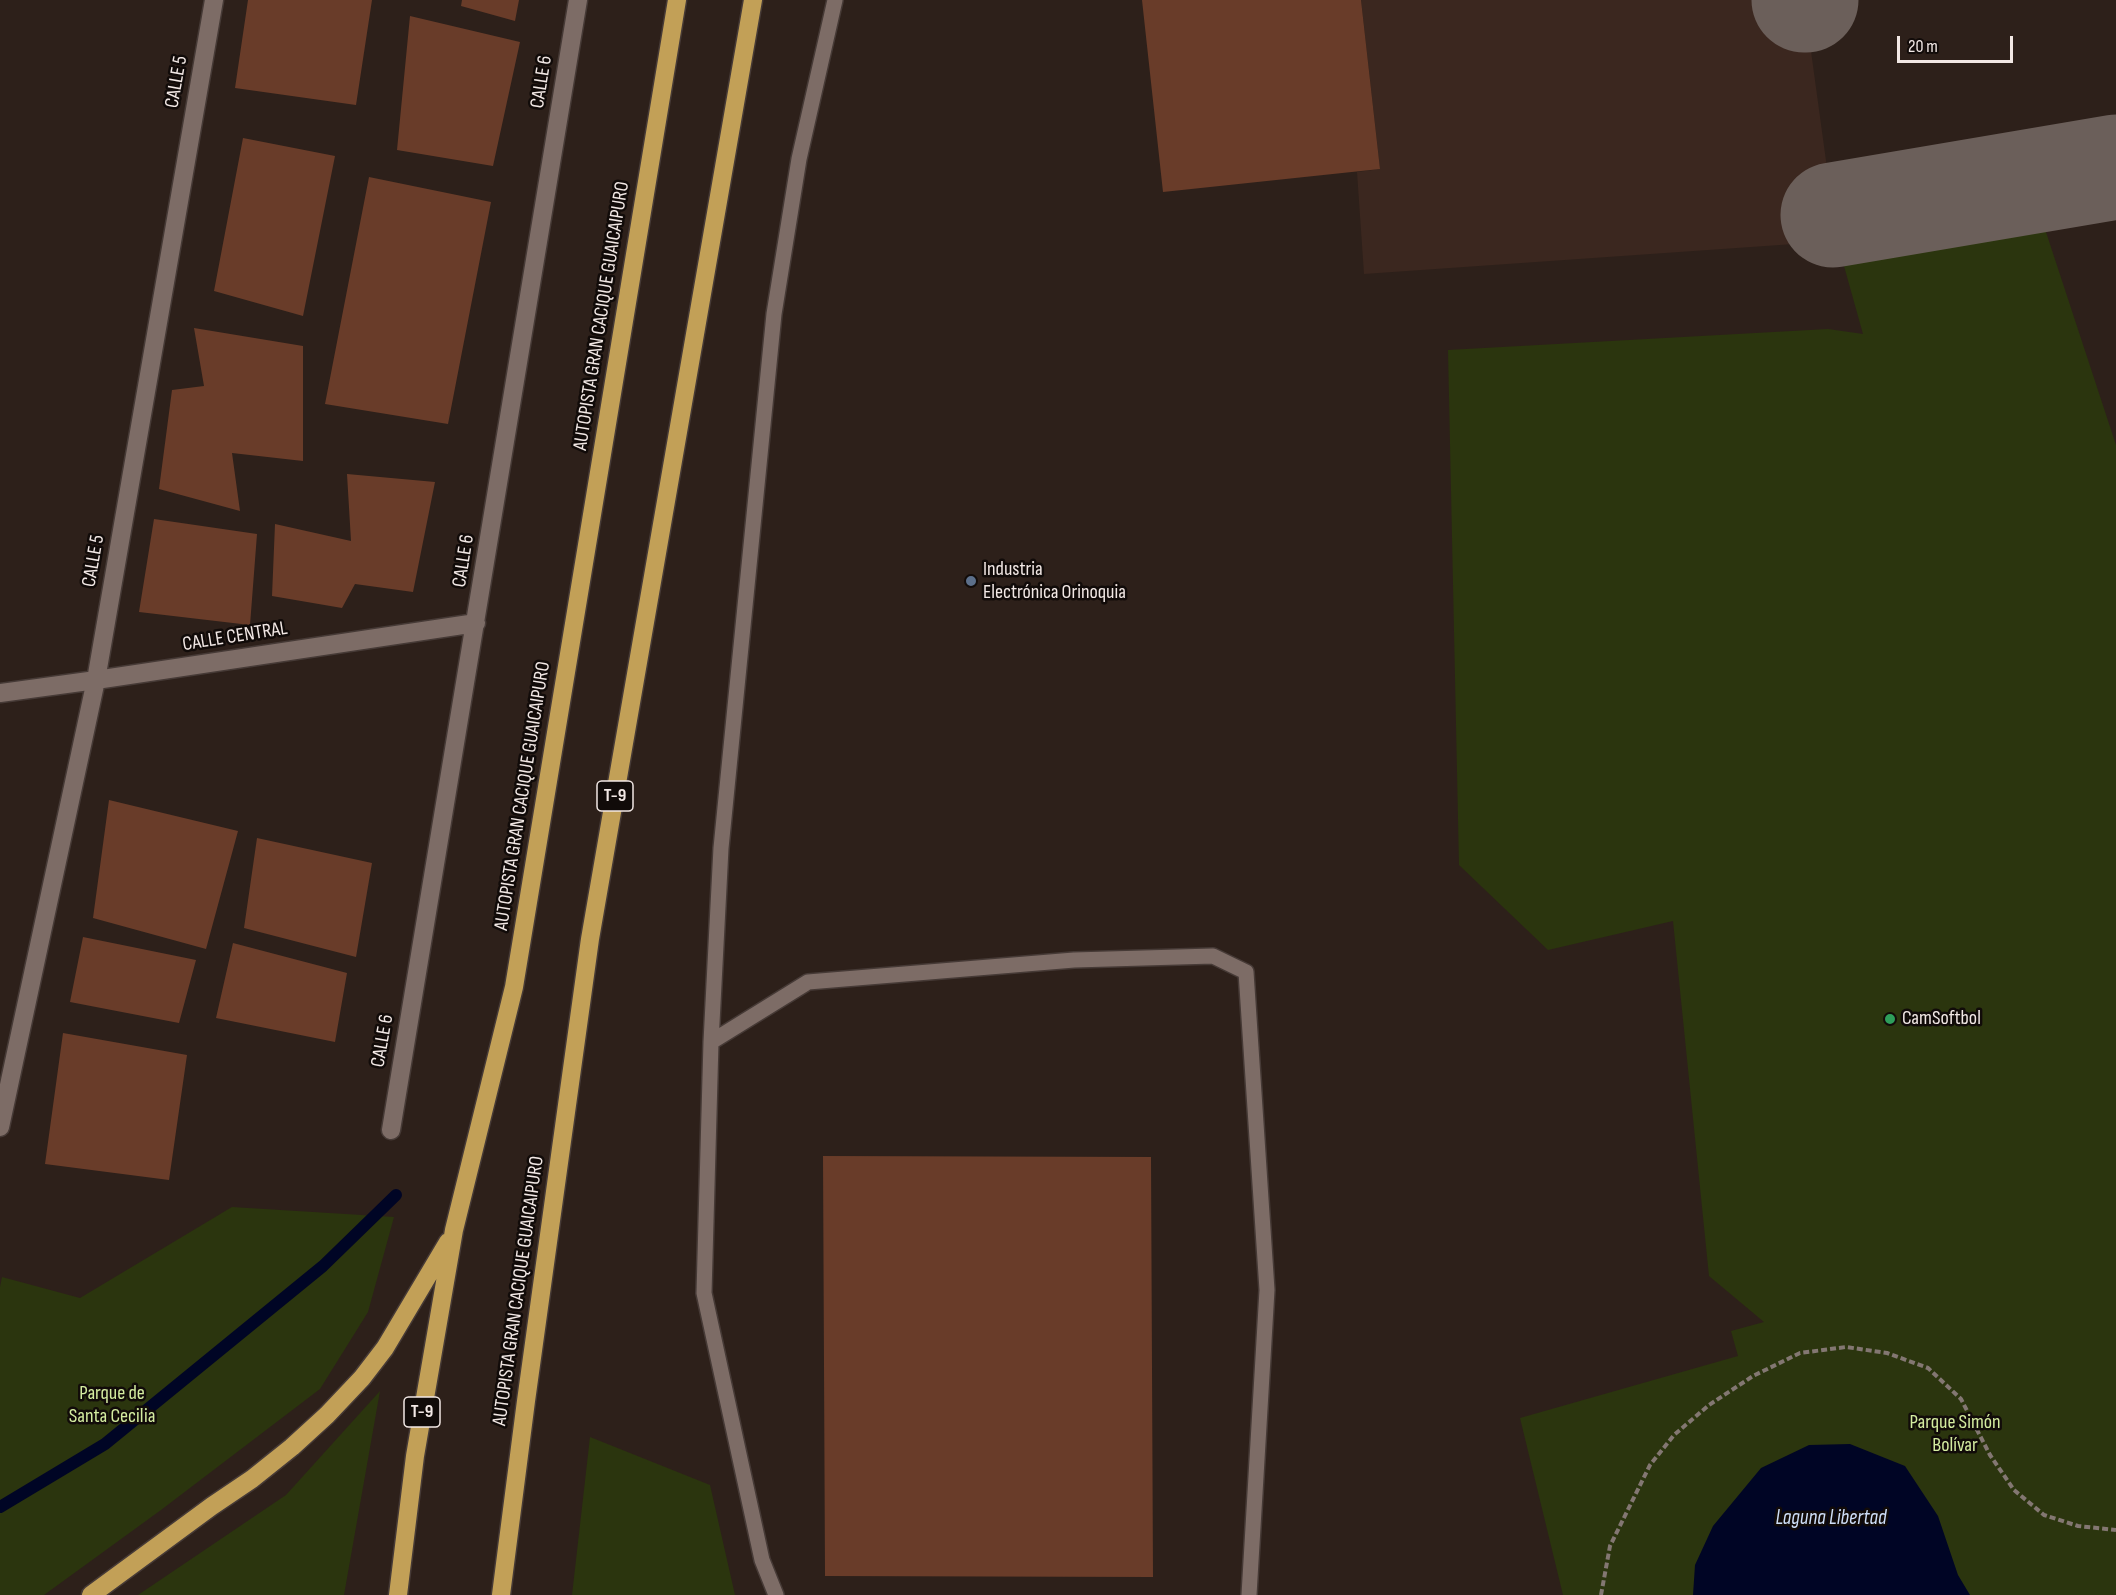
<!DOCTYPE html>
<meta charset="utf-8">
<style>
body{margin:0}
#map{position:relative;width:2116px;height:1595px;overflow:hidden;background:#2d201a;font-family:"Sofia Sans Condensed",sans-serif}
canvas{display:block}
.scale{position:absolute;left:1897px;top:36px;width:116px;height:27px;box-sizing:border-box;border:3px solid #f2e8e5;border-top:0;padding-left:8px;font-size:18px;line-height:21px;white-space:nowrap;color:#f2e8e5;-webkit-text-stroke:4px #110b09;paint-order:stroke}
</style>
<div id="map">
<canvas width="2116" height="1595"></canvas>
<div class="scale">20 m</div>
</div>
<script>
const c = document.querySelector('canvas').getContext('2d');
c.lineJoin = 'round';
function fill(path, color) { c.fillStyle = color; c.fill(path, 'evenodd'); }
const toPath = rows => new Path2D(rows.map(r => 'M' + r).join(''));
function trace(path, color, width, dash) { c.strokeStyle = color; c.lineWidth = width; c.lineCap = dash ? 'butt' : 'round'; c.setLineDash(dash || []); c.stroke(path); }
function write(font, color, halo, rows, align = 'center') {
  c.font = font + ' "Sofia Sans Condensed",sans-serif'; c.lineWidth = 5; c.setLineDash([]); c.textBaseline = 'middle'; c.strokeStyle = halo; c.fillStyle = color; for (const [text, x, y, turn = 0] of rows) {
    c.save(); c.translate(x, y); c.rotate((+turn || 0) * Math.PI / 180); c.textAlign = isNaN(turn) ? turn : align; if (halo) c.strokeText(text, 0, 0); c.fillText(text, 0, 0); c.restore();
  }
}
fill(toPath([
 [1361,0,1804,0,1837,241,1364,274,1357,172,1380,169]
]), '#3b271f');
fill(toPath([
 [2045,229,2116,445,2116,1595,1563,1595,1520,1418,1738,1356,1731,1331,1764,1322,1709,1276,1673,921,1548,950,1459,865,1448,350,1828,329,1863,334,1837,241],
 [232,1207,394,1217,368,1312,320,1389,161,1510,44,1595,0,1595,0,1287,2,1277,80,1298],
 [380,1391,344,1595,138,1595,286,1495],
 [590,1437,710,1485,735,1595,572,1595]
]), '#2b350e');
fill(toPath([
 [1850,1444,1905,1466,1938,1516,1958,1575,1970,1595,1693,1595,1695,1565,1713,1526,1761,1468,1809,1445]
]), '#000525');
trace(toPath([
 [0,1507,105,1444,323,1266,396,1195]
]), '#000525', 12);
trace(toPath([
 [1804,0,1806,0],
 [1833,215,2116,167]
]), '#6b5f5a', 105);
fill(toPath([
 [248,0,372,0,356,105,235,88],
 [462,0,519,0,515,21,461,6],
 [1142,0,1361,0,1380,169,1163,192],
 [410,16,520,42,493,166,397,150],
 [243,138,335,156,303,316,214,291],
 [369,177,491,202,448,424,325,404],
 [194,328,303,346,303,461,232,453,240,511,159,489,172,390,204,386],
 [347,474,435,482,413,592,355,584,342,608,272,596,275,524,351,541],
 [154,519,257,534,250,625,139,612],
 [109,800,238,831,206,949,93,918],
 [257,838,372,863,356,957,244,928],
 [83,937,196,960,179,1023,70,1002],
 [233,943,347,973,335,1042,216,1018],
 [63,1033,187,1055,169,1180,45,1164],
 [823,1156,1151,1157,1153,1577,825,1576]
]), '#693c29');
const lane = toPath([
 [711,1042,808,982,1074,960,1213,956,1246,972,1267,1290,1249,1595],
 [776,1595,762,1560,704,1293,711,1042,721,848,774,314,799,159,835,0]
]);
const street = toPath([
 [0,693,96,680,476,623],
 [0,1127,96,680,214,0],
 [391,1130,578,0]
]);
const highway = toPath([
 [91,1595,212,1506,252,1479,292,1447,327,1415,362,1378,385,1348,448,1242],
 [398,1595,415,1456,454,1230,514,987,677,0],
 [501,1595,526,1401,590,939,753,0]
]);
trace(lane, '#463a36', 18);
trace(street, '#463a36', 21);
trace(highway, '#463a36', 21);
trace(toPath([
 [1601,1595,1610,1546,1650,1465,1674,1435,1709,1405,1753,1376,1800,1353,1846,1347,1887,1353,1928,1368,1961,1399,1990,1455,2014,1490,2044,1515,2078,1526,2116,1530]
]), '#837772', 4, [6, 3]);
trace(lane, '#7d6c66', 15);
trace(street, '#7d6c66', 18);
trace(highway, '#c2a057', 18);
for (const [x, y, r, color] of [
 [971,581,6,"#5c6f8a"],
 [1890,1019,6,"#2e9e5b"]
]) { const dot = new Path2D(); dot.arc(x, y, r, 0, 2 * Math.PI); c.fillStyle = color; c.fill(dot); trace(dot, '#110b09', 2); }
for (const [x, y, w] of [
 [615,796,36],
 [422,1412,36]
]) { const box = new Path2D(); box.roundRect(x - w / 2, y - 15, w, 30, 4.5); c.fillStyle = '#110b09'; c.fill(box); trace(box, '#f2e8e5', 1.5); }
write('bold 18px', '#f2e8e5', null, [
 ["T-9",615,796],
 ["T-9",422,1412]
]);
write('20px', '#f2e8e5', '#110b09', [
 ["CALLE 5",177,82,-80],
 ["CALLE 6",542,82,-81],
 ["AUTOPISTA GRAN CACIQUE GUAICAIPURO",602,316,-81],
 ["CALLE 5",94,561,-80],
 ["CALLE 6",464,561,-81],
 ["CALLE CENTRAL",235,637,-9],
 ["AUTOPISTA GRAN CACIQUE GUAICAIPURO",523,796,-81],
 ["CALLE 6",383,1041,-80],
 ["AUTOPISTA GRAN CACIQUE GUAICAIPURO",519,1291,-82]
]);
write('20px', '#f2e8e5', '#110b09', [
 ["Industria",983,570],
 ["Electrónica Orinoquia",983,593],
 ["CamSoftbol",1902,1019]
], 'left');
write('20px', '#d4eca0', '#110b09', [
 ["Parque de",112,1394],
 ["Santa Cecilia",112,1417],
 ["Parque Simón",1955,1423],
 ["Bolívar",1955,1446]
]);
write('italic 21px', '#cedef8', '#110b09', [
 ["Laguna Libertad",1831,1519]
]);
</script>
